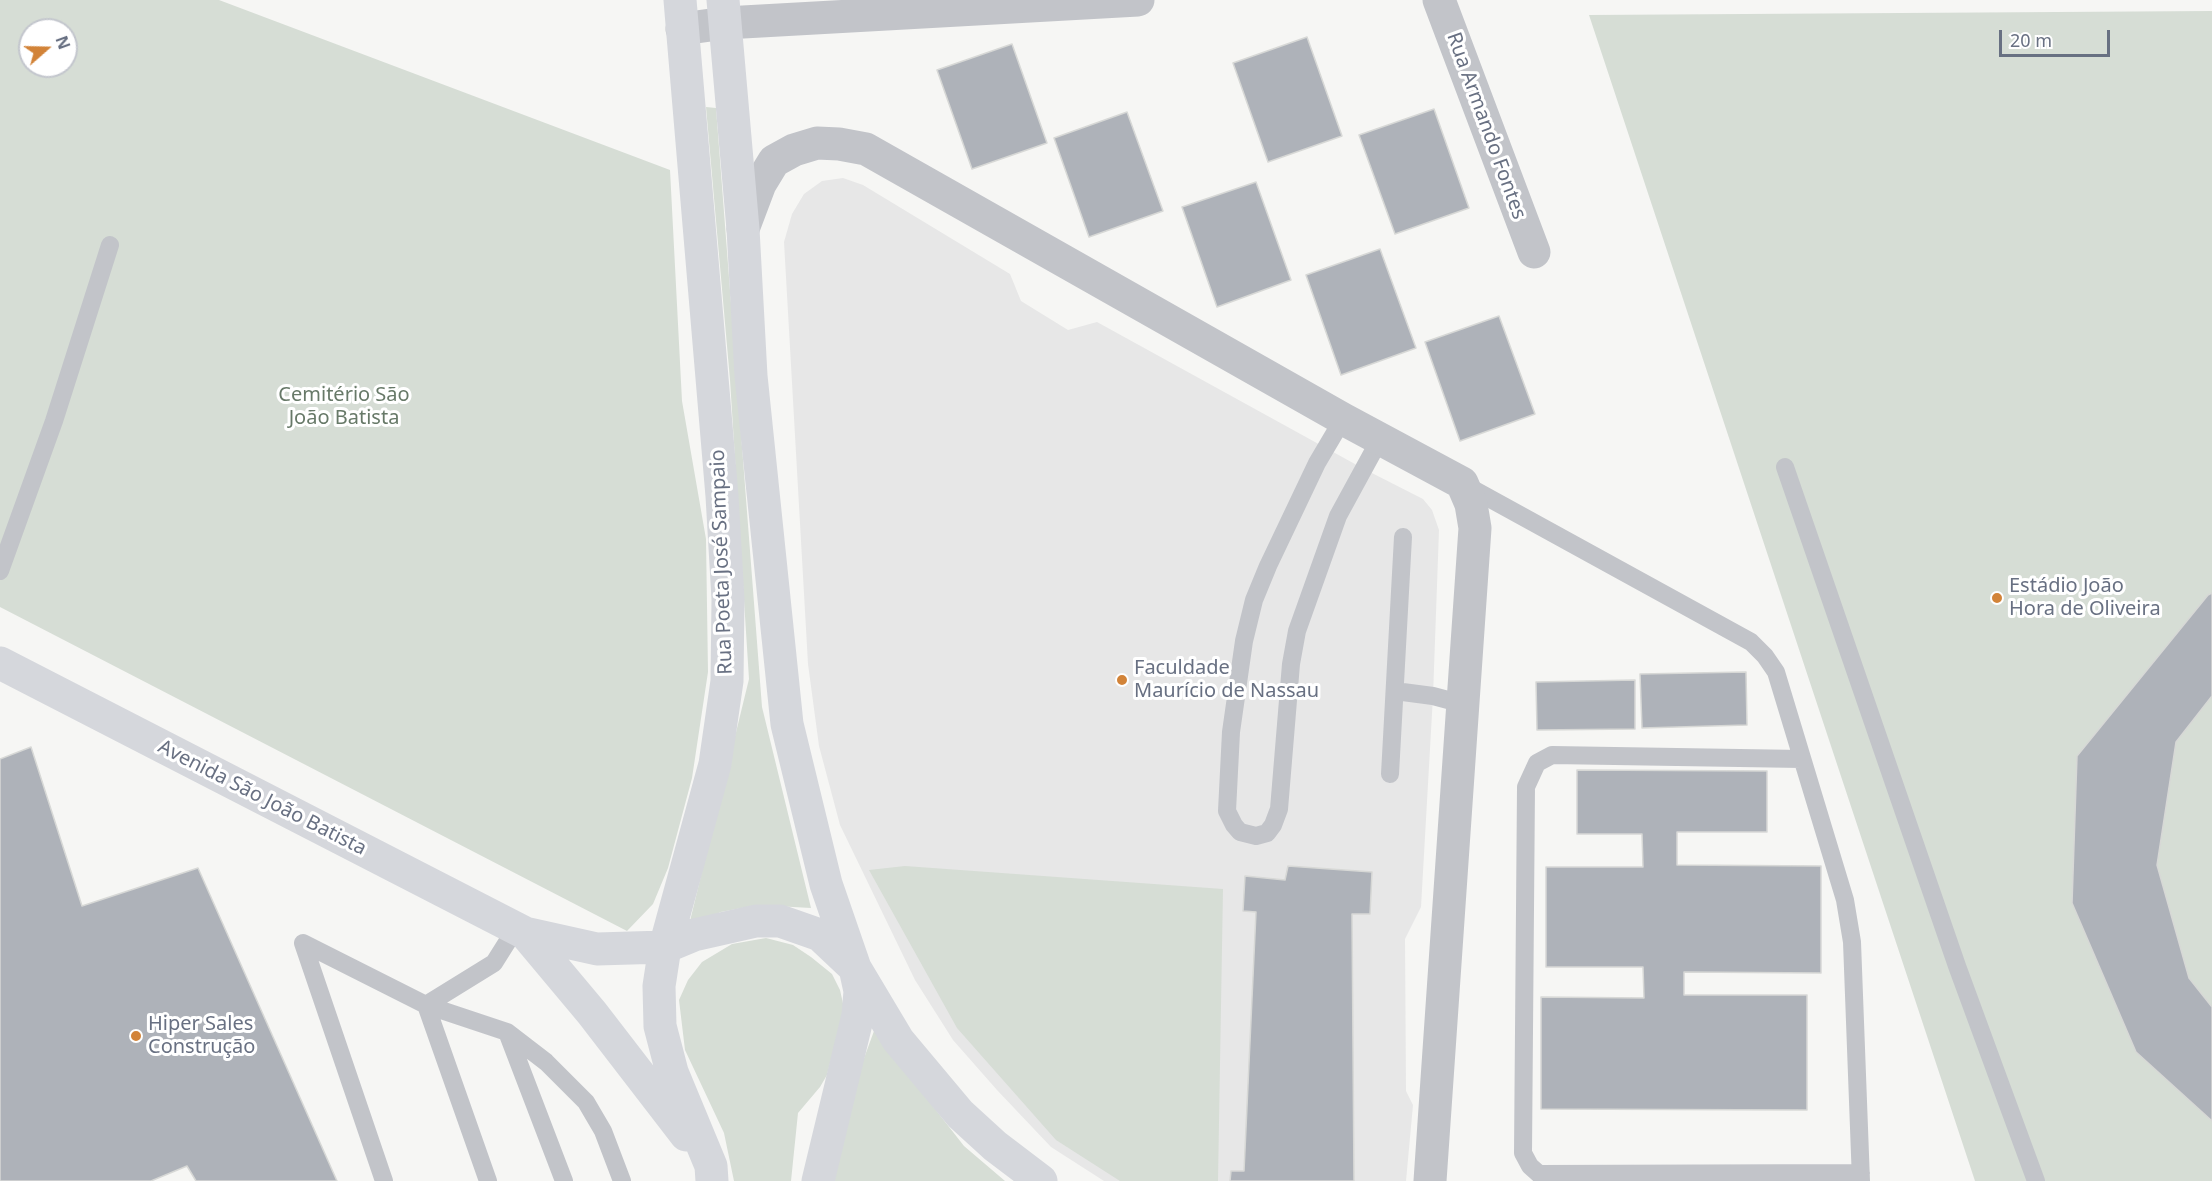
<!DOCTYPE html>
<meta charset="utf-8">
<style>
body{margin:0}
#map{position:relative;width:2212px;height:1181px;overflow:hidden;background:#f6f6f4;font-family:"Noto Sans",sans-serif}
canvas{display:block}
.north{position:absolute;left:18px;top:18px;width:60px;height:60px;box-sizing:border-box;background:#fff;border:2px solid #c3c6cd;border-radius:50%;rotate:70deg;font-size:16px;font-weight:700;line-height:24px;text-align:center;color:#687082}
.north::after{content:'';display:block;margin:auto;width:21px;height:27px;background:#d28338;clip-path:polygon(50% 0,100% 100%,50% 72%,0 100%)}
.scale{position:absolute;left:1999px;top:30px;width:111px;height:27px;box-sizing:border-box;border:3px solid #687082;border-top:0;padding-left:8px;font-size:18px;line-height:21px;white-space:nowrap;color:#687082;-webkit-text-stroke:4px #fff;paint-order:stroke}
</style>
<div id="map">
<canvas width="2212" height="1181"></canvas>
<div class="north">N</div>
<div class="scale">20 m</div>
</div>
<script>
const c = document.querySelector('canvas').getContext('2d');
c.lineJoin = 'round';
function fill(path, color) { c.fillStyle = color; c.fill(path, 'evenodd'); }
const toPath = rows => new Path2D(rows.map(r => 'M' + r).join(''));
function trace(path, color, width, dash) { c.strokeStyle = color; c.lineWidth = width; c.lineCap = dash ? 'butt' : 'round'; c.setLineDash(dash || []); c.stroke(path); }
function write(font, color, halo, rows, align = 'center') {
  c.font = font + ' "Noto Sans",sans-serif'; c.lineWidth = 6; c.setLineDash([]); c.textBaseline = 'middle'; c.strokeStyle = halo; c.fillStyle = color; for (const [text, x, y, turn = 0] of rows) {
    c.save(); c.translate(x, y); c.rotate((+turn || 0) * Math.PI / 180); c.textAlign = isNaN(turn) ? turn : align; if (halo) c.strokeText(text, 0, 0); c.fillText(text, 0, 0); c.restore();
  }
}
fill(toPath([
 [843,178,863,185,1010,274,1021,301,1068,330,1097,322,1364,469,1423,499,1432,510,1439,530,1433,696,1421,907,1405,939,1406,1091,1413,1105,1406,1181,1104,1181,1051,1147,997,1090,953,1040,915,980,840,825,819,746,808,664,784,242,792,214,804,194,822,181]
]), '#e7e7e7');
fill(toPath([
 [0,0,219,0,670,170,682,401,706,539,708,672,692,778,668,868,653,904,627,931,0,607],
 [30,30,66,30,66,66,30,66],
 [2212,11,2212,1181,1975,1181,1589,15],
 [706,107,716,108,762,707,811,908,757,905,721,912,689,925,749,679,730,380],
 [905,866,1223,889,1218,1181,1120,1181,1056,1140,957,1028,869,870],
 [766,938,793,945,811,957,832,974,840,990,844,1008,827,1075,820,1087,798,1113,791,1181,734,1181,724,1133,685,1050,679,1000,688,980,702,962,732,944],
 [874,1031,964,1146,1005,1181,833,1181,848,1102]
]), '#d6ddd5');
const building = toPath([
 [1307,37,1342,136,1268,162,1233,63,1307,37],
 [1012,44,1047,143,972,169,937,70,1012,44],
 [1434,109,1469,208,1395,234,1359,135,1434,109],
 [1127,112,1163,211,1089,237,1054,138,1127,112],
 [1256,182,1291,280,1217,307,1182,207,1256,182],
 [1380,249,1416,348,1341,375,1306,275,1380,249],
 [1499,316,1535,414,1460,441,1425,342,1499,316],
 [2212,593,2212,696,2176,742,2157,865,2189,978,2212,1007,2212,1121,2136,1052,2072,903,2077,756,2208,595,2212,593],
 [1746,672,1747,725,1642,728,1640,674,1746,672],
 [1635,680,1635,729,1537,730,1536,682,1635,680],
 [31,747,82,906,198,868,337,1181,196,1181,187,1166,151,1181,0,1181,0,759,31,747],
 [1577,770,1767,771,1767,832,1677,832,1677,865,1821,866,1821,973,1684,972,1684,995,1807,995,1807,1110,1541,1109,1541,997,1644,998,1643,967,1546,967,1546,867,1643,867,1642,834,1577,834,1577,770],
 [1288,866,1372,872,1370,914,1352,914,1354,1181,1230,1181,1231,1171,1244,1171,1256,912,1243,911,1245,876,1285,880,1288,866]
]);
fill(building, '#aeb2b9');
trace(building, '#d7d8d6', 1.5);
trace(toPath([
 [1343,419,1317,463,1268,566,1254,600,1244,641,1231,732,1227,811,1234,825,1240,832,1256,836,1267,833,1273,825,1279,809,1291,664,1297,631,1338,516,1380,439],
 [1785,467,1957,966,2036,1181],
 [1467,486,1751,642,1765,656,1776,672,1845,900,1852,942,1861,1181],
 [0,571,54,421,110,245],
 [1395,691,1433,696,1463,704],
 [1802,759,1552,755,1537,763,1526,787,1523,1153,1530,1166,1539,1174,1861,1173],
 [1390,774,1403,537],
 [426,1005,488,1181],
 [426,1005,494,963,516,928],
 [507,1032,564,1181],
 [384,1181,303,943,426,1005,507,1032,546,1062,586,1102,603,1131,622,1181]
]), '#c2c4c9', 18);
trace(toPath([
 [1439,0,1534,252],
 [682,29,725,23,1138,0],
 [743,229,760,184,774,161,794,150,817,143,839,144,866,149,1343,419,1462,483,1471,504,1475,528,1430,1181]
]), '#c2c4c9', 33);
trace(toPath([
 [680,0,722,496,728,599,727,681,715,764,665,947,659,986,660,1026,672,1072,711,1166,712,1181],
 [723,0,743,229,751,376,787,724,826,884,855,968,860,991,858,1015,818,1181],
 [0,663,525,933,597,949,665,947,694,935,756,921,780,921,820,935,855,968,898,1040,960,1114,995,1146,1041,1181],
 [525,933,592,1013,686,1135]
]), '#d5d7dc', 33);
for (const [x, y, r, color] of [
 [1997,598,6,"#d28338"],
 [1122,680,6,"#d28338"],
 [136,1036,6,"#d28338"]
]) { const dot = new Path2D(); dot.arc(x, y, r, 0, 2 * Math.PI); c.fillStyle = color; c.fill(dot); trace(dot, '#fff', 2); }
write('20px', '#687082', '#fff', [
 ["Rua Armando Fontes",1486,126,70],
 ["Rua Poeta José Sampaio",722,562,-92],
 ["Avenida São João Batista",262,798,27]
]);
write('20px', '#677968', '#fff', [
 ["Cemitério São",344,395],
 ["João Batista",344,418]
]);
write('20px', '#687082', '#fff', [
 ["Estádio João",2009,586],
 ["Hora de Oliveira",2009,609],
 ["Faculdade",1134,668],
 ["Maurício de Nassau",1134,691],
 ["Hiper Sales",148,1024],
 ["Construção",148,1047]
], 'left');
</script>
